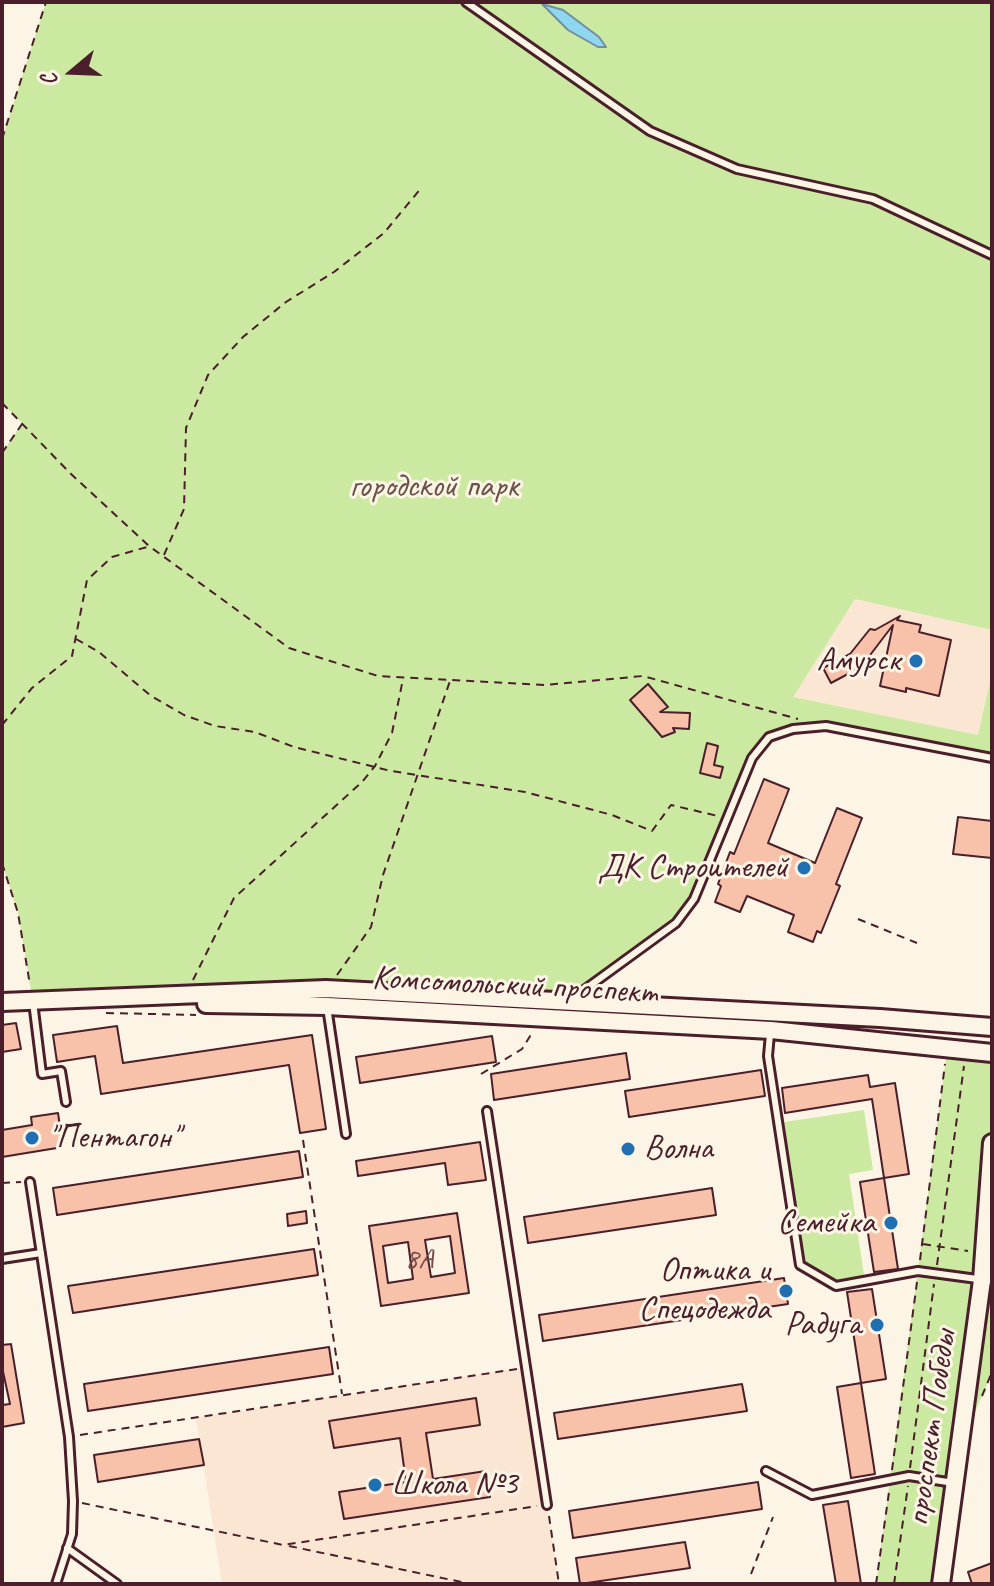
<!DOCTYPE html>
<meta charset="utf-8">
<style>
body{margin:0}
#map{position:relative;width:994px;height:1586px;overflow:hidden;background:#fcf5e5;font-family:Caveat,sans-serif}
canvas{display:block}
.frame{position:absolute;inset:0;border:4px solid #4a1f2b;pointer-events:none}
.north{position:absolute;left:32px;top:32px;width:80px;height:80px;-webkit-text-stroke:6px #fcf5e5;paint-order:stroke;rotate:251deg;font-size:22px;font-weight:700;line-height:32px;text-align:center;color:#4a1f2b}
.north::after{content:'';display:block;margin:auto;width:28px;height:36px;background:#4a1f2b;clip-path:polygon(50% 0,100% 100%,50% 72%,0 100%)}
</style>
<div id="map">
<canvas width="994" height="1586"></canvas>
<div class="frame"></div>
<div class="north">С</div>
</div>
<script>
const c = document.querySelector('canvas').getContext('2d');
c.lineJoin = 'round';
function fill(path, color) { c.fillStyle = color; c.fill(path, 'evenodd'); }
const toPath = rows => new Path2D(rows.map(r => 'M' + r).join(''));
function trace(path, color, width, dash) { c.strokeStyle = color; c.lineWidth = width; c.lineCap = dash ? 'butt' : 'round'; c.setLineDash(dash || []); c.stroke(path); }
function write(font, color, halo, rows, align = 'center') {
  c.font = font + ' Caveat,sans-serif'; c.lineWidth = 6; c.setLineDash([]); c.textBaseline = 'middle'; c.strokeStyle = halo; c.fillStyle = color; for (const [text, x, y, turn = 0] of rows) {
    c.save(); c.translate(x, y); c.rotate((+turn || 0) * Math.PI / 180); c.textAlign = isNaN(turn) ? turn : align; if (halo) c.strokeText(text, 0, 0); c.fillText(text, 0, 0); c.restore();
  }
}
fill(toPath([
 [855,599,992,630,992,673,978,735,792,697],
 [526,1367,559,1584,222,1584,196,1418]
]), '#fae6d3');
fill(toPath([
 [46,2,992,2,992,630,855,599,793,697,978,735,992,673,992,757,826,726,793,729,769,737,752,758,694,899,676,923,567,1002,326,989,33,1002,18,913,2,863,2,453,22,423,2,403,2,139],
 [946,1058,992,1063,992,1232,984,1277,992,1259,992,1372,974,1415,949,1584,876,1584],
 [864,1110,873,1170,849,1174,865,1282,836,1286,800,1265,778,1123]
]), '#cbe9a0');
const water = toPath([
 [542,4,563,10,599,37,606,47,598,47,568,30,542,4]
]);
fill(water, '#8fd6f0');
trace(water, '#738da1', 2);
const building = toPath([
 [900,616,897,620,921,625,919,632,951,640,939,696,906,688,906,692,880,686,893,625,861,667,831,683,823,668,850,654,870,629,875,630,900,616],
 [648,684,668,707,660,712,690,713,689,729,673,728,675,732,662,737,630,700,648,684],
 [707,743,718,746,714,765,723,767,720,778,700,773,707,743],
 [764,779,789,789,768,843,815,863,837,808,862,818,836,884,840,886,821,933,817,931,813,942,788,932,794,915,747,896,740,912,715,902,721,886,718,884,730,852,734,854,764,779],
 [958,817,992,821,992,858,953,854,958,817],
 [16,1023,21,1049,2,1052,2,1025,16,1023],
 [117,1026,123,1063,312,1035,326,1129,300,1133,289,1065,101,1094,95,1056,57,1062,53,1035,117,1026],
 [492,1036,496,1062,360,1083,356,1057,492,1036],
 [626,1053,630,1079,494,1100,491,1074,626,1053],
 [761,1070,765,1096,629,1117,625,1091,761,1070],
 [868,1075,870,1087,895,1083,909,1174,884,1178,872,1099,785,1113,782,1088,868,1075],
 [58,1113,63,1147,2,1157,2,1130,32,1125,31,1117,58,1113],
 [480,1142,486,1180,448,1185,445,1163,358,1176,356,1161,480,1142],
 [299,1151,303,1177,57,1215,53,1188,299,1151],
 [884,1178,898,1269,874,1272,860,1182,884,1178],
 [712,1188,716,1215,528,1243,524,1217,712,1188],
 [306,1211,307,1223,288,1226,287,1214,306,1211],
 [457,1213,469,1293,381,1306,369,1226,457,1213],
 [450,1236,455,1273,431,1277,425,1240,450,1236],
 [408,1242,413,1279,388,1283,383,1246,408,1242],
 [314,1249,318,1275,73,1313,68,1286,314,1249],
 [784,1278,788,1304,543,1341,539,1315,784,1278],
 [872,1289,886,1379,861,1383,847,1292,872,1289],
 [11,1344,24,1423,2,1427,2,1405,10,1404,2,1367,2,1345,11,1344],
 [329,1347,333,1374,88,1411,84,1384,329,1347],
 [861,1383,875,1474,851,1478,837,1387,861,1383],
 [742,1384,747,1411,558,1439,554,1413,742,1384],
 [476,1398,480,1425,426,1433,433,1479,486,1471,490,1497,344,1519,339,1492,406,1482,400,1438,334,1448,329,1421,476,1398],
 [199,1439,204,1465,98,1482,94,1455,199,1439],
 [758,1482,762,1509,573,1538,569,1511,758,1482],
 [848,1501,861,1584,836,1584,823,1505,848,1501],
 [685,1542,690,1568,580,1584,576,1558,685,1542],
 [992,1563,992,1584,972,1584,968,1572,992,1563]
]);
fill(building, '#f7c2a9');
trace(building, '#4a1f2b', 2);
const service = toPath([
 [466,2,650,131,737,169,873,199,992,255],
 [573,998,676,923,694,899,752,758,769,737,793,729,826,726,992,758],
 [33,1002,42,1074,61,1071,66,1102],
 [327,1007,346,1134],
 [770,1034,768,1056,800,1265,836,1286,918,1271,992,1281],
 [487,1111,547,1505],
 [30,1182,69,1437,73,1501,72,1534,56,1584],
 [2,1259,41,1253],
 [766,1471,812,1495,909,1476,954,1483],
 [67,1548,117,1584]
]);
const tertiary = toPath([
 [2,1002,326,989,880,1018,992,1027],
 [206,1004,327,1006,771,1030,992,1053],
 [941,1584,982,1280,992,1143]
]);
trace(service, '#4a1f2b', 12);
trace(tertiary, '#4a1f2b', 22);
trace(toPath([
 [2,139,46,2],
 [2,403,71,474,149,546,289,648,378,676,545,685,643,676,798,719],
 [2,453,22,424],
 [164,555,184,509,186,428,208,375,243,337,286,302,334,272,384,233,422,187],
 [76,639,99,652,151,696,184,715,215,726,255,732,294,747,391,771,525,792,612,815,652,831,671,805,718,816],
 [2,725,32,688,72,656,87,580,112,557,147,547],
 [2,863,18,913,30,985],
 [858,919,917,943],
 [337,975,371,927,383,875,450,681],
 [193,980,234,898,362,782,375,766,392,733,403,679],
 [106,1013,196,1015],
 [481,1074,522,1049,532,1033],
 [303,1140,342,1394],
 [2,1183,21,1182],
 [923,1244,968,1251],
 [920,1260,945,1064],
 [937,1265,964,1066],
 [982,1396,992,1372],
 [80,1435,517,1369],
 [910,1468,934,1284],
 [892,1470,917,1282],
 [82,1503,283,1545,537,1506],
 [549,1516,559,1584],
 [289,1546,471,1584],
 [751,1574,773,1517],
 [876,1584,889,1492],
 [894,1584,908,1486]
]), '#4a1f2b', 2, [8, 6]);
trace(service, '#fcf5e5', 6);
trace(tertiary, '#fcf5e5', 16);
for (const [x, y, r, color] of [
 [916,661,8,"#1f6fb2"],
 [804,868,8,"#1f6fb2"],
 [32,1138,8,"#1f6fb2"],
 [628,1149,8,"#1f6fb2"],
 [891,1223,8,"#1f6fb2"],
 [786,1291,8,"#1f6fb2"],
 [877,1325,8,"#1f6fb2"],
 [375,1485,8,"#1f6fb2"]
]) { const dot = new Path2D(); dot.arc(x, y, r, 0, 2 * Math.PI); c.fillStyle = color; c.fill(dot); trace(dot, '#fcf5e5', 3); }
write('30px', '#75484a', null, [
 ["8А",419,1260]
]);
write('34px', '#6a5248', '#fcf5e5', [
 ["городской парк",434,487]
]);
write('34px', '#4a1f2b', '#fcf5e5', [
 ["Амурск",900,661],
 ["ДК Строителей",788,868],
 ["\"Пентагон\"",48,1138,"left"],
 ["Волна",644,1149,"left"],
 ["Семейка",875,1223],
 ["Оптика и",770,1271],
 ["Спецодежда",770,1310],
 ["Радуга",861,1325],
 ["Школа №3",391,1485,"left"]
], 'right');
write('34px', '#4a1f2b', '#fcf5e5', [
 ["Комсомольский проспект",515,986,3],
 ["проспект Победы",932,1428,-82]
]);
</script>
